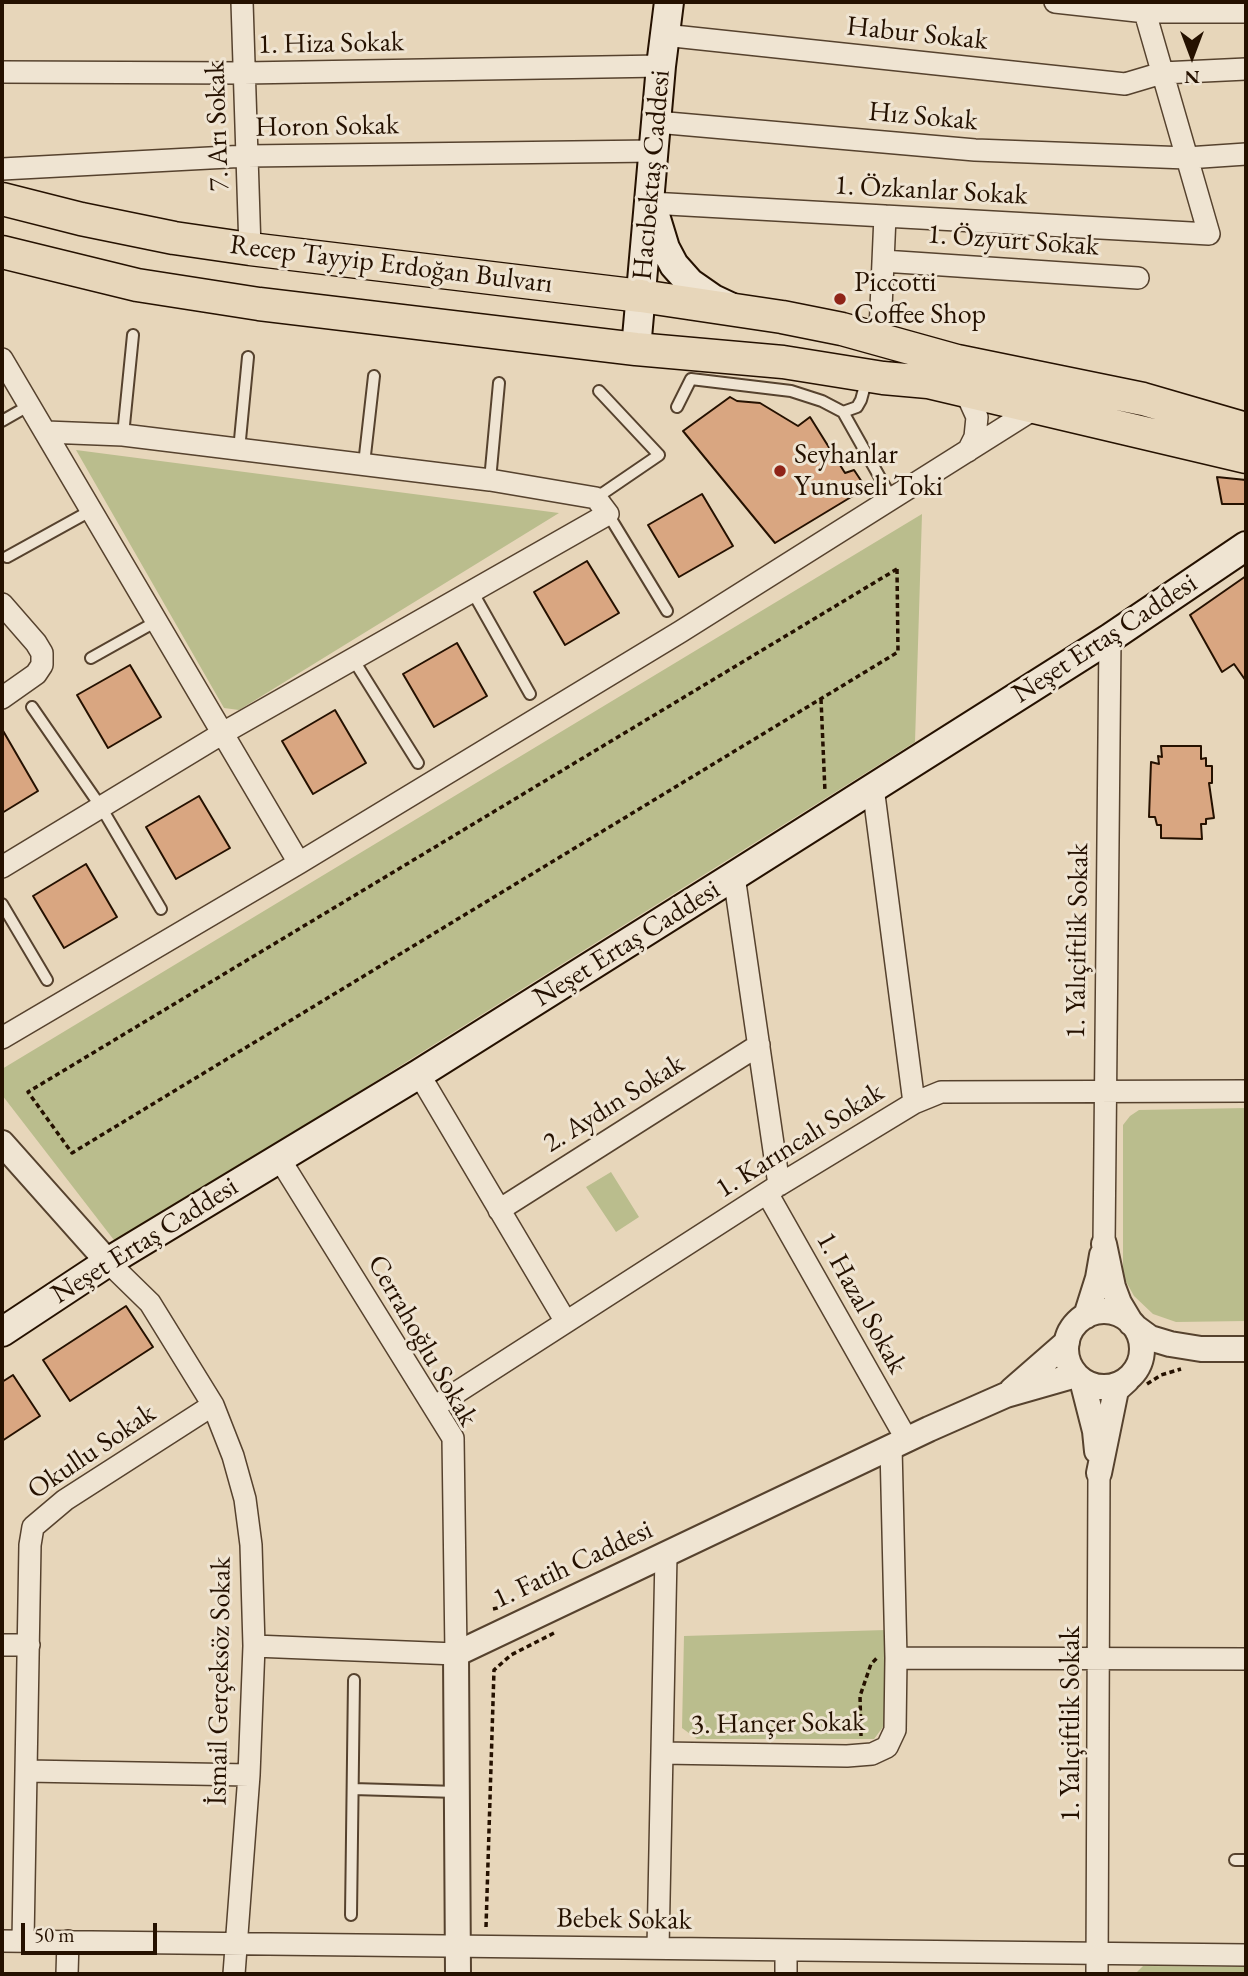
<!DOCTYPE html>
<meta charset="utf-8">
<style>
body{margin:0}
#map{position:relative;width:1248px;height:1976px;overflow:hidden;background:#e7d6ba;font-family:"EB Garamond",serif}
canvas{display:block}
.frame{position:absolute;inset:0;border:4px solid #251100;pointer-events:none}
.north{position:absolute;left:1157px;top:21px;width:70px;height:70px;-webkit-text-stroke:5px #efe4d2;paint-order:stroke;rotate:180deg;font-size:19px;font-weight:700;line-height:28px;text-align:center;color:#251100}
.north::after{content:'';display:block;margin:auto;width:24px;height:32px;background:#251100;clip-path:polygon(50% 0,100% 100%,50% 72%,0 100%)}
.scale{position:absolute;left:21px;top:1923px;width:136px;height:32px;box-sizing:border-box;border:4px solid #251100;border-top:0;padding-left:9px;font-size:21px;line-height:24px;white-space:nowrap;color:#251100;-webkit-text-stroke:5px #efe4d2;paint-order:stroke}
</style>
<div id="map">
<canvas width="1248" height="1976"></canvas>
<div class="frame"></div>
<div class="north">N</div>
<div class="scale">50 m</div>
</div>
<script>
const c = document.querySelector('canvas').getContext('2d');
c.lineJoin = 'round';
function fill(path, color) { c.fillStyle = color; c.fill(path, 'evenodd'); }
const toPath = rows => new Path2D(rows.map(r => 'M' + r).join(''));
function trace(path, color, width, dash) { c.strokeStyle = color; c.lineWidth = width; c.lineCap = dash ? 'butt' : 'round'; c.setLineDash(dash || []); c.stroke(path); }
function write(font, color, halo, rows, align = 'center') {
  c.font = font + ' "EB Garamond",serif'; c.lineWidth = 6; c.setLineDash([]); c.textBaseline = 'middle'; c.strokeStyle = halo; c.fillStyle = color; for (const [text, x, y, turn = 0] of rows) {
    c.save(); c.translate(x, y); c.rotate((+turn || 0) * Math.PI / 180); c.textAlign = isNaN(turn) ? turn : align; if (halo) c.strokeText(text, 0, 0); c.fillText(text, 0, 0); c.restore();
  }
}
fill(toPath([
 [76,450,559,513,239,710,224,708],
 [922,514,915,742,117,1244,2,1095,2,1069],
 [1246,1108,1246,1321,1176,1322,1153,1314,1134,1296,1123,1276,1123,1125,1130,1116,1139,1110],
 [611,1172,639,1217,616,1232,586,1187],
 [886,1630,889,1719,874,1739,697,1739,682,1728,684,1636],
 [1143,1966,1246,1967,1246,1974,1135,1974]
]), '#babd8d');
const building = toPath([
 [730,397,737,401,760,403,798,426,810,417,845,473,854,470,866,488,775,543,683,431,730,397],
 [1217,477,1246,480,1246,504,1222,504,1217,477],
 [702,494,733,546,679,577,648,525,702,494],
 [587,561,619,613,565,645,534,592,587,561],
 [1246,576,1246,681,1234,664,1222,672,1190,615,1246,576],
 [457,643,487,696,434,727,403,674,457,643],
 [130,665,161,717,108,748,77,695,130,665],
 [335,710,366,763,313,794,282,741,335,710],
 [2,729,38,791,2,813,2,729],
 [1161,746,1201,746,1201,759,1206,758,1206,766,1212,766,1212,783,1209,783,1214,818,1206,819,1206,824,1201,824,1202,839,1161,838,1161,825,1157,825,1155,817,1149,817,1151,762,1159,764,1158,756,1162,757,1161,746],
 [199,796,230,848,176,879,146,827,199,796],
 [86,864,117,917,64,948,33,896,86,864],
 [126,1306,153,1347,70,1401,43,1360,126,1306],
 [13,1375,40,1416,2,1441,2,1382,13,1375]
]);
fill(building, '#d9a681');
trace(building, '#251100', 2);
const service = toPath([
 [677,407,691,379,791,391,822,401,843,412,857,407,861,400,867,378],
 [843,412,892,499],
 [2,421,30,405],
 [123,435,133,335],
 [239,450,248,357],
 [364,464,374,376],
 [490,480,499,383],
 [596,498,659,455,599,391],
 [608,514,667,611],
 [7,557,92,510],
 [472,591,530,694],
 [91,658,157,621],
 [353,659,418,763],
 [32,707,101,807,161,909],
 [2,904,47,980],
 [353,1789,457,1792],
 [1235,1860,1246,1860],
 [351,1915,354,1680]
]);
const minor = toPath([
 [242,2,250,249],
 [1055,2,1146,12,1246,12],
 [664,35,1125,84,1162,73,1246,69],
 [2,72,244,73,661,66],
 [656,122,975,150,1187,158,1246,154],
 [2,169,247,156,654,151],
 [650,203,1209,234,1142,2],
 [883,261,1138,278],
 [880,331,885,216],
 [2,359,299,863],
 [956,389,968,397,977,417,975,437,968,451],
 [2,604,36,643,42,653,42,665,36,674,2,698],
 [873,787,914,1103],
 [2,867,223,733,608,514,596,498,490,480,123,435,46,432],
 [734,876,779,1185],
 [2,1038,299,863,680,632,1037,407],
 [419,1074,566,1322],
 [767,1193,907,1440],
 [499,1210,759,1045],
 [1104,1244,1110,638],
 [108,1262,150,1303,213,1405,233,1456,245,1499,251,1545,254,1646,249,1775,234,1974],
 [434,1407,779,1185,914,1103,941,1092,1246,1091],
 [2,1645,29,1645],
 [254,1646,456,1654,453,1438,279,1158],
 [896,1658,1246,1659],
 [662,1753,847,1756,872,1754,887,1747,895,1730,896,1658,891,1447],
 [27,1771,249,1775],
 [2,1941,1246,1955],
 [23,1941,30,1545,33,1527,65,1500,213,1405],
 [658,1948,666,1555],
 [67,1974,68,1941],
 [786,1974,786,1950],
 [1097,1974,1099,1473]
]);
const tertiary = toPath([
 [2,1143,108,1262],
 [1104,1244,1113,1287,1119,1303,1131,1323],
 '1066 1349a38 38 0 1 1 76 0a38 38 0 1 1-76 0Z',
 [1086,1316,1098,1278,1102,1255],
 [1135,1327,1150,1338,1170,1344,1201,1349,1246,1349],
 [1082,1380,1095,1431,1097,1451],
 [1012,1390,1067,1342],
 [1099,1473,1116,1390,1127,1380],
 [458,1974,456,1654,929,1429,1006,1395,1076,1375]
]);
const secondary = toPath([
 [654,212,665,248,674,265,690,283,713,299,730,307],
 [636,349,661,66,669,2],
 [2,1332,108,1262,419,1074,734,876,1110,638,1246,546]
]);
const primary = toPath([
 [2,199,81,219,174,238,250,249,641,296,782,317,842,329,957,361,1143,399,1246,429],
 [2,252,137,285,259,304,636,349,783,362,883,378,928,382,1246,457]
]);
trace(service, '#56422e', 14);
trace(minor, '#56422e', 24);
trace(tertiary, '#56422e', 28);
trace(secondary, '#251100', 32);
trace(primary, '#251100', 35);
trace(toPath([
 [897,569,898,652,72,1153,28,1092,897,569],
 [821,699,825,792],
 [1147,1384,1161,1375,1181,1369],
 [493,1609,502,1607],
 [861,1736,860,1696,871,1664,877,1658],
 [486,1927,494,1670,511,1655,554,1633]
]), '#251100', 3.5, [5, 3.5]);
trace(service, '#efe4d2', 10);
trace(minor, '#efe4d2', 21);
trace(tertiary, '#efe4d2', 24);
trace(secondary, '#efe4d2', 28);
trace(primary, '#e7d6ba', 32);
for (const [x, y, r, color] of [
 [840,299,7,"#8f2418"],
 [780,471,7,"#8f2418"]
]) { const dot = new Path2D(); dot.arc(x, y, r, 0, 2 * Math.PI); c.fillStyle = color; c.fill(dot); trace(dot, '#efe4d2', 2.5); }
write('28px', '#251100', '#efe4d2', [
 ["Habur Sokak",917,34,6],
 ["1. Hiza Sokak",331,44,-1],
 ["Hız Sokak",923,117,5],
 ["7. Arı Sokak",218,126,-92],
 ["Horon Sokak",327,127,-1],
 ["Hacıbektaş Caddesi",652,175,-85],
 ["1. Özkanlar Sokak",931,191,3],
 ["1. Özyurt Sokak",1013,241,4],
 ["Recep Tayyip Erdoğan Bulvarı",391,265,7],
 ["Neşet Ertaş Caddesi",1105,639,-33],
 ["1. Yalıçiftlik Sokak",1078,941,-89],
 ["Neşet Ertaş Caddesi",627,944,-32],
 ["2. Aydın Sokak",614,1104,-32],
 ["1. Karıncalı Sokak",800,1141,-32],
 ["Neşet Ertaş Caddesi",145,1241,-32],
 ["1. Hazal Sokak",861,1303,61],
 ["Cerrahoğlu Sokak",422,1341,60],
 ["Okullu Sokak",92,1452,-34],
 ["1. Fatih Caddesi",573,1565,-25],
 ["İsmail Gerçeksöz Sokak",220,1681,-89],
 ["3. Hançer Sokak",778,1724,-1],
 ["1. Yalıçiftlik Sokak",1071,1724,-90],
 ["Bebek Sokak",624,1920,1]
]);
write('28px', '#251100', '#efe4d2', [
 ["Piccotti",854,283],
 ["Coffee Shop",854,315],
 ["Seyhanlar",794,455],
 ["Yunuseli Toki",794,487]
], 'left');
</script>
